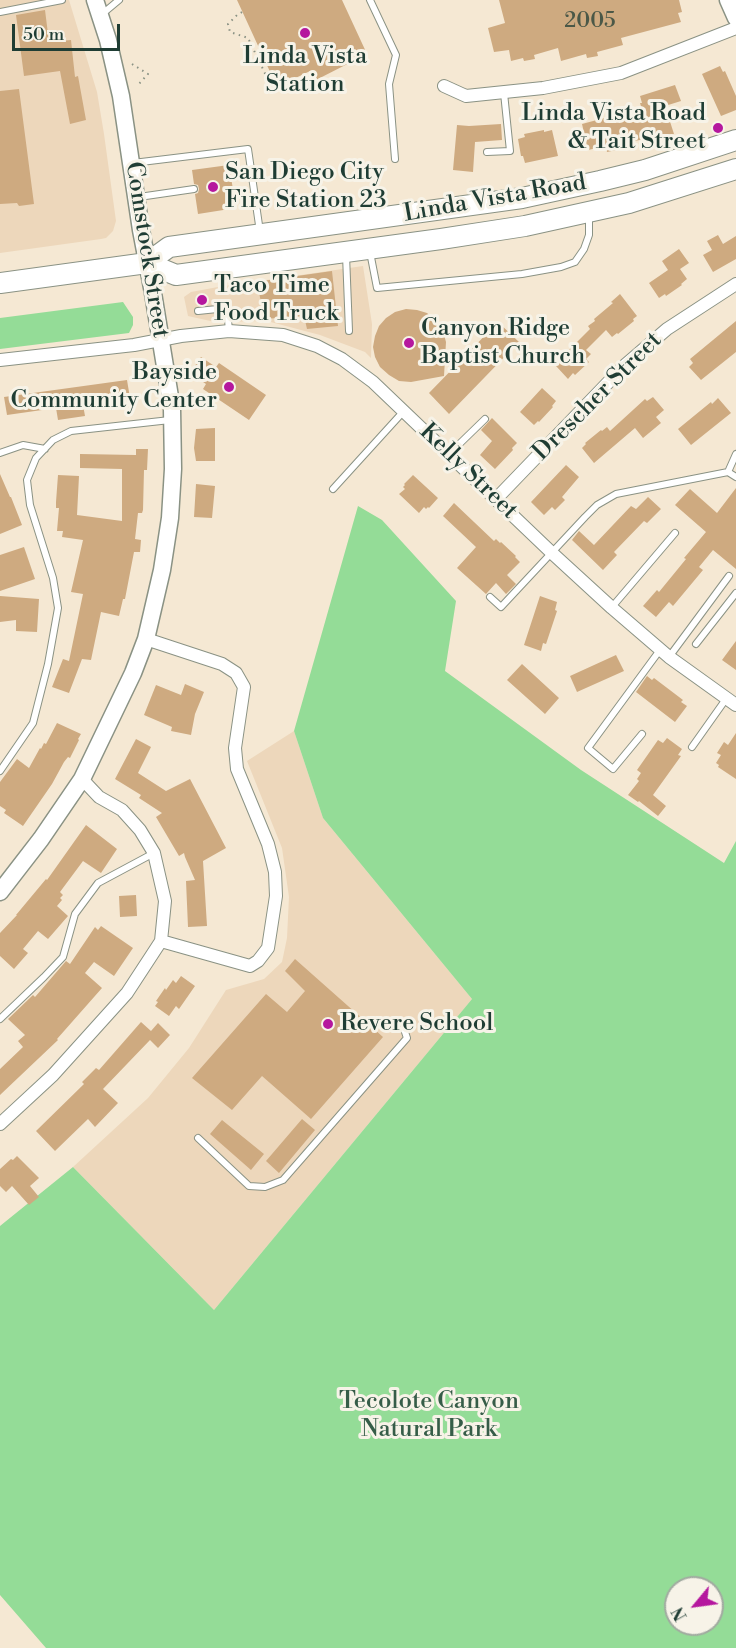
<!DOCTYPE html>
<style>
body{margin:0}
#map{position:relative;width:736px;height:1648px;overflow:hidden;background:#f5e8d3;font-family:"Libre Bodoni",serif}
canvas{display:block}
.north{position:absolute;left:664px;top:1576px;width:60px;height:60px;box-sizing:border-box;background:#f7f3e8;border:2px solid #a1aaa0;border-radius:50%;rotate:241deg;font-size:16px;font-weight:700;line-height:24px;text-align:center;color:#1f3d34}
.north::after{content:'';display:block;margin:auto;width:21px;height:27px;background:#b5179e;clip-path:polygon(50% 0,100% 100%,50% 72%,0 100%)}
.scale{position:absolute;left:12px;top:24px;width:108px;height:27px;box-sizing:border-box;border:3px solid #1f3d34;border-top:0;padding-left:8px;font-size:18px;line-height:21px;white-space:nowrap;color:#1f3d34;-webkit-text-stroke:4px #f7f3e8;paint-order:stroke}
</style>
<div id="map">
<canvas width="736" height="1648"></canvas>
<div class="north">N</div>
<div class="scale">50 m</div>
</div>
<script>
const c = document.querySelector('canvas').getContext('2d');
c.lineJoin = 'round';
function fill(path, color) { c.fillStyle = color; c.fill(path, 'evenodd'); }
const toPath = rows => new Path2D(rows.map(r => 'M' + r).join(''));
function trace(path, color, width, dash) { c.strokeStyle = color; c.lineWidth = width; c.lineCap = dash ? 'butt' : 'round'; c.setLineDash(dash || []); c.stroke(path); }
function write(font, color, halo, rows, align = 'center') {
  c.font = font + ' "Libre Bodoni",serif'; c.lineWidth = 6; c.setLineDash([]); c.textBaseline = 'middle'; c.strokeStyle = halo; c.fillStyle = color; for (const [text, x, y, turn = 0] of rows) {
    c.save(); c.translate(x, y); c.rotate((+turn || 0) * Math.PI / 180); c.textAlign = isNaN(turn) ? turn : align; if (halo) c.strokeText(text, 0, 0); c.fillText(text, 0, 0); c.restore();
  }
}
fill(toPath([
 [0,0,69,0,97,92,104,134,116,221,113,231,106,238,101,239,0,253],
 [363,266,372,324,371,358,365,352,320,335,267,321,215,322,188,316,184,297,191,292,218,287],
 [294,731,323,818,472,999,214,1310,73,1167,148,1098,189,1048,226,990,264,979,282,962,287,938,289,897,282,848,247,761]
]), '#edd7bb');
fill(toPath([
 [123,302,133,317,133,325,129,333,0,349,0,318],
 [358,506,382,520,456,601,445,671,581,770,724,863,736,841,736,1648,46,1648,0,1595,0,1226,73,1167,214,1310,472,999,323,818,294,731],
 [676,1588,712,1588,712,1624,676,1624]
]), '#94dc97');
fill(toPath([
 [237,0,342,0,367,54,314,81,310,71,277,87],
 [499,0,679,0,682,12,678,13,681,22,621,38,623,45,597,52,598,56,587,58,586,54,561,61,558,48,534,55,535,59,524,61,523,58,511,61,509,50,494,52,488,28,505,23],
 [45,10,49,42,71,40,75,77,78,76,86,120,70,124,60,71,24,76,16,15],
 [720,66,723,72,725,71,736,96,736,110,721,116,702,74],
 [675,85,681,101,665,106,674,134,655,140,654,137,625,143,626,148,607,152,606,146,588,150,582,124,608,117,609,121,643,113,640,103,642,103,640,96],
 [19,89,34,204,19,206,17,203,0,204,0,91],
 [501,124,502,140,475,142,473,172,453,170,457,125,469,126],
 [544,130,544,132,552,130,558,156,525,163,523,156,521,156,518,139,525,137,524,134],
 [229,165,236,208,198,214,195,194,198,193,199,189,198,185,194,184,192,170],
 [718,235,723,244,736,236,736,259,713,272,703,255,712,250,707,241],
 [679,249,689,263,680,269,687,279,681,284,682,285,666,296,665,294,659,298,649,283,668,270,662,261],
 [332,271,338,326,307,329,304,316,264,319,259,292,262,291,262,281],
 [620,294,637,316,633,319,634,321,618,334,617,333,612,337,606,330,586,350,591,354,586,359,589,362,575,375,573,373,568,379,556,366,557,365,555,364,590,329,588,326,595,321,594,319,613,303,611,302],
 [406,309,417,310,427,313,436,321,443,331,446,342,444,376,411,382,399,381,389,375,380,367,375,357,373,347,375,336,379,326,386,318,395,312],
 [736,321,736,352,701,380,689,367,693,363,690,359],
 [498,322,519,342,449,414,429,393],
 [201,357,216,367,219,363,266,395,249,420,203,389,206,384,190,373],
 [127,380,130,398,83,405,85,416,58,420,56,408,7,415,4,397],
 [542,388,556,401,552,406,553,407,539,422,538,421,534,425,520,412],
 [653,397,664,410,656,417,661,423,643,438,635,428,594,463,582,448,586,444,585,443,601,430,602,431,607,427,610,431,645,399,647,401],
 [718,398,731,413,691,445,678,429,711,402,712,404],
 [492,418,517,443,512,448,513,450,495,469,480,455,492,441,481,430],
 [215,428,215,461,196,461,194,448,196,429],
 [136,449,148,449,147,470,144,470,143,510,142,513,138,513,135,539,141,540,140,552,134,552,125,599,123,599,119,616,101,612,91,660,82,659,69,693,52,687,63,659,69,661,83,594,71,592,83,540,62,537,63,531,57,531,59,508,56,508,56,502,58,475,79,476,77,515,122,521,122,469,80,468,80,454,136,455],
 [566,465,579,477,562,497,565,500,555,510,552,507,544,515,531,502],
 [0,474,10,497,11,497,22,525,0,534],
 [413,475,438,498,429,508,428,507,426,509,424,507,419,513,399,494,405,489,403,487,405,485,404,484],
 [196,484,215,486,212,518,194,517],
 [736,488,736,569,713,550,699,567,703,570,673,606,669,602,656,617,643,606,657,590,659,592,686,559,684,558,706,532,675,505,690,489,717,513],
 [648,497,661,509,647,523,644,521,614,552,617,555,603,570,572,540,579,531,594,545,631,506,636,509],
 [454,503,494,541,496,539,500,543,501,542,516,556,515,557,520,562,507,575,516,584,506,594,496,583,486,594,457,568,476,547,443,516],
 [24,547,35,579,0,591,0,555],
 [0,596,39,599,37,632,16,631,16,620,0,622],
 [540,596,557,602,555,610,557,611,546,644,543,643,541,651,524,645],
 [736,641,736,670,722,660],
 [616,655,624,671,577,692,570,676],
 [522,664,559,698,545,714,507,680],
 [647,676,652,680,654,678,683,700,681,702,687,706,675,722,636,692],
 [185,684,204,692,195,714,191,735,171,731,172,727,144,715,156,685,181,695],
 [57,723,81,734,78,739,79,740,70,758,68,757,64,762,52,784,23,826,4,813,6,810,0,806,0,782,17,759,29,768,40,748,41,749,44,743,46,744],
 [736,733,736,779,718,767,719,765,716,763,721,755,717,753,724,742,728,745],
 [667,738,682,749,678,755,681,756,653,795,666,806,658,816,639,801,638,802,628,795,639,781,637,779,641,773,637,770,658,740,663,743],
 [136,739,151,747,138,773,166,791,190,779,226,848,203,861,207,926,188,927,186,881,195,880,185,857,184,853,179,856,156,817,162,813,139,798,141,795,115,779],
 [86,825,117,849,101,873,83,861,60,892,63,895,60,898,62,900,57,906,68,916,48,939,38,931,23,949,28,953,14,969,0,956,0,933,17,915,16,915,46,879,47,880],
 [136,895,137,916,120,917,119,896],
 [101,926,133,948,114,976,94,962,85,973,102,988,57,1039,58,1040,0,1095,0,1069,23,1047,18,1041,25,1035,8,1019,33,995,35,997,66,961,70,964,95,927,98,930],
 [295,959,383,1037,311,1119,262,1076,232,1110,192,1078,266,994,287,1012,305,991,285,971],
 [181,976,195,986,179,1009,176,1006,169,1016,155,1006,158,1002,156,1001,165,988,166,990,173,980,176,983],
 [141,1022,151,1031,158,1023,170,1035,158,1048,150,1040,103,1089,118,1103,95,1127,88,1119,55,1151,36,1131,84,1084,82,1082,96,1068,99,1070],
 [302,1119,315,1130,279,1173,266,1161],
 [222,1120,264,1154,251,1170,210,1134],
 [17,1156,39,1178,30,1186,39,1197,29,1205,12,1186,6,1192,0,1186,0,1169,11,1159,13,1160]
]), '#ceaa80');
const lane = toPath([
 [370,0,396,55,389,84,395,159],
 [0,12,62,0],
 [101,15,119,0],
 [487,152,510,151,504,93],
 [133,163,248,149,260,232],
 [139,197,194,189],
 [370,252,377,288,522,274,561,267,575,262,584,249,589,235,589,216],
 [346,255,349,331],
 [198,311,227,308,229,331],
 [0,453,23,445,45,449],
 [449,454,485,419],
 [736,454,728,472,736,477],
 [333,489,403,412],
 [490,597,501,607,585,517,597,505,616,494,728,472],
 [612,607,675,533],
 [696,644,736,593],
 [669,657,729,576],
 [642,734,613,769,588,748,660,650],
 [692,747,726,699],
 [0,771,33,723,48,664,58,608,53,578,30,505,27,480,36,458,53,440,71,431,170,420],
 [0,1019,44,977,63,957,75,914,98,883,154,853],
 [198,1138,249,1186,265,1187,283,1180,407,1038,404,1029]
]);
const street = toPath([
 [444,86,466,96,543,88,621,73,736,28],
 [0,360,134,345,181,336,229,331,283,335,317,346,342,359,373,382,552,553,612,608,669,657,736,705],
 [496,499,624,366,667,329,736,284],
 [146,639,222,664,236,673,244,687,235,748,237,769,268,844,275,872,276,896,268,948,258,961,250,966,161,941],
 [0,1124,53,1075,127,993,161,941,165,901,154,853,140,830,122,810,99,797,82,779]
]);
const secondary = toPath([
 [728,0,736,18],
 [0,892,41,839,82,779,133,673,146,639,162,570,170,518,173,469,172,409,153,293,141,230,121,96,108,40,95,0]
]);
const primary = toPath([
 [147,263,176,275,441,239,525,226,629,203,736,169],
 [0,283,147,263,169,247,522,198,600,181,645,170,736,140]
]);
trace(lane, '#8a9284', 8);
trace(street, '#8a9284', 14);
trace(secondary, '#8a9284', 19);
trace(primary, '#8a9284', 22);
trace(toPath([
 [242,12,237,15,228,24,230,32,248,38,272,88],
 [132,64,148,74,138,85]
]), '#8a9284', 2, [1.5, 4.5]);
trace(lane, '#fff', 6);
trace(street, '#fff', 12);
trace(secondary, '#fff', 16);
trace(primary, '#fff', 20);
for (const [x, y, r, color] of [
 [305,33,6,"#b5179e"],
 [718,128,6,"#b5179e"],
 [213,187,6,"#b5179e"],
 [202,300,6,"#b5179e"],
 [409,343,6,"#b5179e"],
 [229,387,6,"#b5179e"],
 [328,1024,6,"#b5179e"]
]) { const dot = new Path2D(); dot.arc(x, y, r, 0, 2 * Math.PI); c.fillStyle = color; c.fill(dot); trace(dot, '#f7f3e8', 2); }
write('21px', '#4b5847', null, [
 ["2005",590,22]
]);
write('24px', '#1f3d34', '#f7f3e8', [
 ["Linda Vista",305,57,"center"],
 ["Station",305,85,"center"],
 ["Linda Vista Road",706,114,"right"],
 ["& Tait Street",706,142,"right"],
 ["San Diego City",225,173],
 ["Fire Station 23",225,201],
 ["Taco Time",214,286],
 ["Food Truck",214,314],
 ["Canyon Ridge",421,329],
 ["Baptist Church",421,357],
 ["Bayside",217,373,"right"],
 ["Community Center",217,401,"right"],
 ["Revere School",340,1024]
], 'left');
write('24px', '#1f3d34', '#f7f3e8', [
 ["Linda Vista Road",495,199,-10],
 ["Comstock Street",146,250,81],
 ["Drescher Street",598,397,-45],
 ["Kelly Street",468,472,44]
]);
write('24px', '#365d48', '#f7f3e8', [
 ["Tecolote Canyon",429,1402],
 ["Natural Park",429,1430]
]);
</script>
